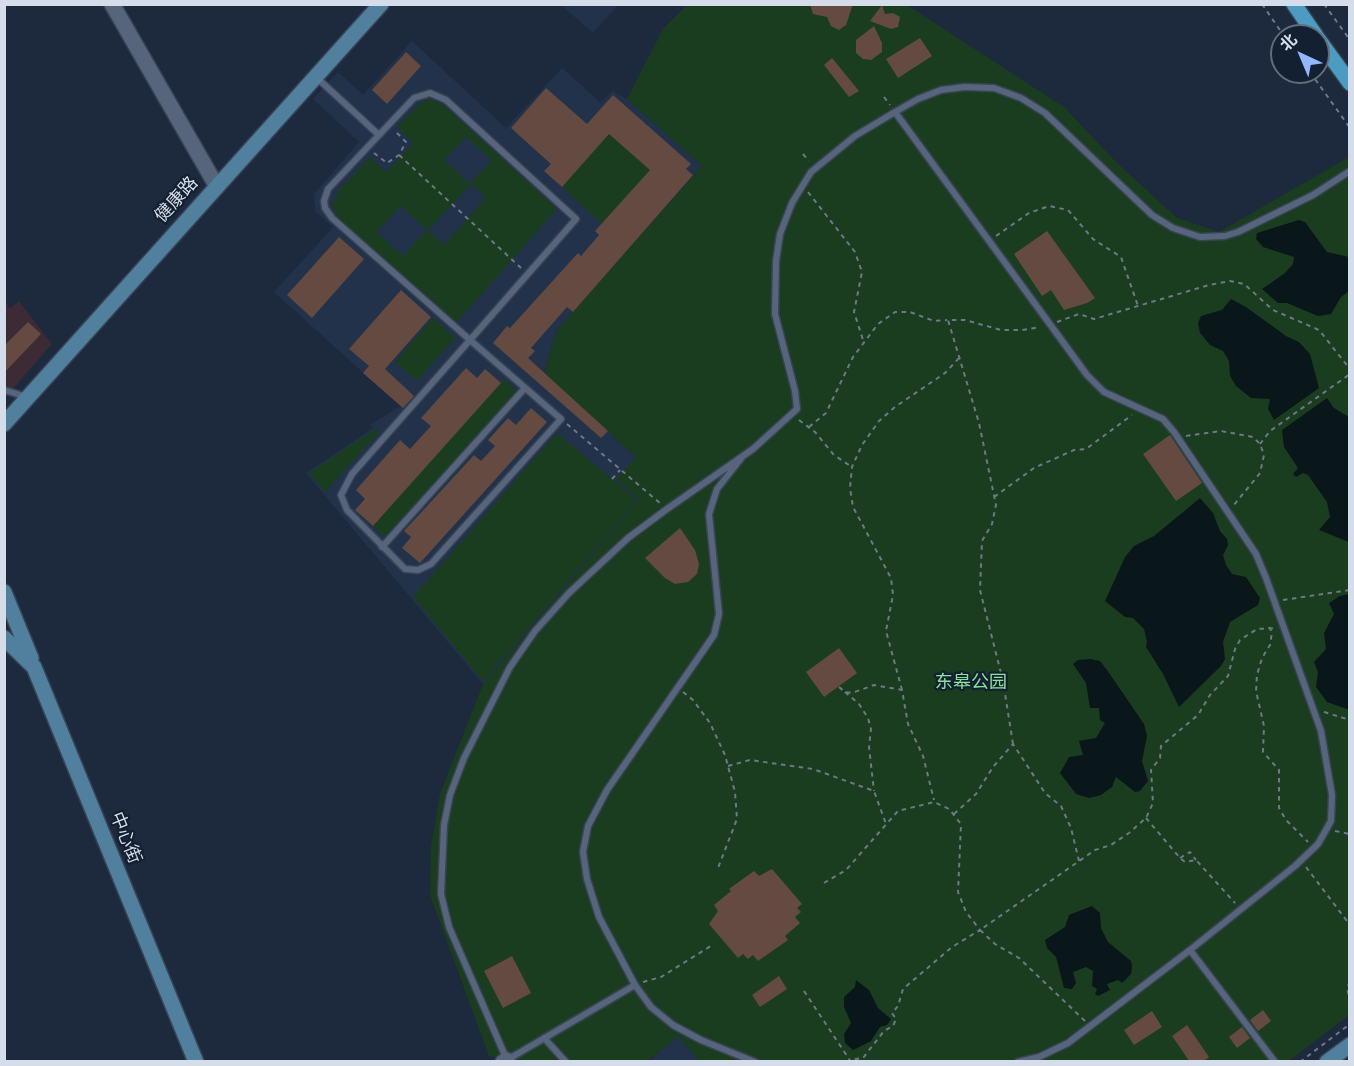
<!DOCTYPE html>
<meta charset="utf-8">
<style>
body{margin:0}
#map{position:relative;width:1354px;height:1066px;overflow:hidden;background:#1d293c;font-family:"DM Sans","Noto Sans SC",sans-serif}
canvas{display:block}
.frame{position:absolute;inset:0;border:6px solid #d5ddea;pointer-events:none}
.north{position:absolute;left:1270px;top:24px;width:60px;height:60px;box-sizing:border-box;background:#132032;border:2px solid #616c7c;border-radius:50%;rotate:316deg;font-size:16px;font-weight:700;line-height:24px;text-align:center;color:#d5ddea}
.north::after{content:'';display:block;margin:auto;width:21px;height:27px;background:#92b7fd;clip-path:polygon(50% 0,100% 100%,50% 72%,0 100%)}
</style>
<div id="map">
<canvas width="1354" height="1066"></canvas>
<div class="frame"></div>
<div class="north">北</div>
</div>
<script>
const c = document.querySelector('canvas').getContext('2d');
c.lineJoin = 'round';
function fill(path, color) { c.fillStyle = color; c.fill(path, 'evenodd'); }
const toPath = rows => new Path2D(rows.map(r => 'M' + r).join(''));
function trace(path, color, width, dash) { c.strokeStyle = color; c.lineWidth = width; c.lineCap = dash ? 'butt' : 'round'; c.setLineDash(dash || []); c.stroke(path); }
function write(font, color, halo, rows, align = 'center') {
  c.font = font + ' "DM Sans","Noto Sans SC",sans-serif'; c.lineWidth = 4.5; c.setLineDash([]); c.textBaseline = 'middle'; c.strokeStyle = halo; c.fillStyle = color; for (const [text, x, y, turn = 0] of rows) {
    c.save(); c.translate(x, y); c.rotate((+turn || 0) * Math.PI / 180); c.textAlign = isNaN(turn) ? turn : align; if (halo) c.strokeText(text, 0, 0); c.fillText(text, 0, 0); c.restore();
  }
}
fill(toPath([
 [561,5,618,5,593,33],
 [412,41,506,128,562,68,601,103,612,91,627,99,702,166,557,330,544,372,636,457,639,499,483,684,306,473,373,428,370,425,400,406,274,292,333,227,315,211,314,194,359,142,313,99,338,72,363,95],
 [678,1035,700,1061,648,1062]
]), '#22324a');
fill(toPath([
 [19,301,52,344,5,398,5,302,10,308]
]), '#3c2a34');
fill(toPath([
 [687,5,907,5,1064,107,1116,162,1177,218,1219,232,1349,157,1349,1015,1289,1061,700,1062,678,1036,648,1061,515,1061,489,1056,430,895,431,846,440,794,483,684,639,499,616,479,636,457,544,373,557,330,702,166,627,99,663,29],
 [430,99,442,104,557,209,456,323,339,219,332,205,338,191,370,157,386,172,413,143,397,127,422,102],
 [466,137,492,160,470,184,444,160],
 [471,184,486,198,444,245,428,230],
 [401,206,427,230,403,256,376,232],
 [609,134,650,170,602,224,562,187],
 [433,318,455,338,417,381,395,362],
 [504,379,517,391,385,537,373,526],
 [375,429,379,432,325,492,309,473],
 [557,433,637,500,483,681,413,597]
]), '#1a3d20');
fill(toPath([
 [1299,220,1305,222,1327,252,1349,257,1349,291,1341,297,1331,314,1318,316,1287,303,1278,303,1262,289,1285,273,1293,264,1294,257,1263,247,1256,239,1257,233],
 [1231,299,1246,307,1286,336,1299,342,1310,354,1319,388,1274,420,1268,409,1270,399,1251,398,1236,386,1230,376,1229,361,1223,351,1210,345,1200,333,1198,323,1201,316,1222,310],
 [1327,398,1334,408,1349,417,1349,542,1319,530,1330,517,1327,502,1308,475,1303,473,1296,477,1293,474,1298,468,1284,447,1282,430],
 [1200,498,1213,513,1220,531,1227,539,1228,545,1223,555,1226,565,1232,574,1246,577,1260,598,1258,605,1230,622,1223,642,1225,659,1221,666,1179,707,1163,674,1146,647,1147,642,1144,629,1133,618,1125,617,1105,601,1125,557,1134,546,1154,536],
 [1349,594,1350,708,1347,709,1327,702,1316,687,1318,672,1314,662,1326,649,1324,633,1334,614,1329,603,1340,596],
 [1091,659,1100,661,1107,670,1144,724,1147,736,1142,761,1148,781,1140,791,1135,792,1116,777,1112,787,1101,795,1089,798,1076,794,1060,773,1069,757,1083,755,1079,741,1096,738,1105,723,1100,720,1099,708,1090,708,1086,683,1073,664,1078,660],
 [1092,906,1100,913,1101,928,1108,942,1131,961,1132,966,1131,974,1122,983,1118,980,1107,984,1110,990,1098,996,1095,994,1097,989,1092,986,1093,971,1086,967,1073,972,1076,983,1072,989,1064,988,1056,957,1047,948,1045,940,1065,927,1069,915],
 [856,980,869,990,878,1008,891,1019,887,1025,880,1027,871,1041,853,1050,845,1043,844,1034,851,1023,844,1007,844,997,855,987]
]), '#09161a');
fill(toPath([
 [810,4,853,4,846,25,839,30,831,26,827,17,813,14],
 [882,5,885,14,893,13,900,17,898,27,891,29,870,21],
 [874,26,882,43,882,52,871,60,863,59,856,53,856,40],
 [920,38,932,56,898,78,886,59],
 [406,52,421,66,387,104,372,90],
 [832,58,859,91,849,97,824,65],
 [546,88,587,124,613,95,691,164,686,169,693,175,573,312,567,307,531,348,535,351,528,358,608,431,601,438,493,343,507,326,510,328,578,253,581,256,599,235,595,231,650,170,609,134,562,187,544,171,551,164,511,128],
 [1047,231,1095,298,1087,303,1064,310,1051,290,1042,296,1014,254],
 [339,237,364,259,312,318,287,295],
 [401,290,431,317,385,369,414,396,403,408,363,373,369,366,349,349],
 [28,322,41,334,4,373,4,346],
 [466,368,477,378,485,369,501,383,373,526,355,510,365,499,356,490,400,440,410,449,420,438,431,426,421,418],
 [531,408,547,422,420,563,402,548,411,537,404,531,474,455,481,461,495,446,488,440,508,418,516,425],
 [1170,435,1202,483,1176,501,1143,454],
 [680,528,695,550,699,564,697,574,688,582,675,584,665,578,645,558],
 [839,648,857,673,824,697,806,672],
 [772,869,802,904,797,908,801,912,795,917,800,923,785,936,788,940,758,961,753,955,748,959,743,954,738,958,709,924,718,911,714,905,731,891,729,889,754,871,759,876],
 [512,956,531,993,503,1008,484,971],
 [779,976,787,989,760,1007,752,995],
 [1263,1010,1271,1021,1258,1031,1250,1020],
 [1152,1011,1162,1027,1134,1045,1124,1030],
 [1187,1025,1209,1057,1202,1062,1190,1062,1172,1036],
 [1242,1027,1250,1038,1237,1048,1229,1037]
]), '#644a40');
const service = toPath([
 [316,77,379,135,414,98,430,93,446,100,576,219,470,340,332,218,325,208,324,201,328,189,379,135],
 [895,112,918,99,941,90,964,87,994,88,1021,98,1045,113,1152,215,1173,228,1200,237,1225,236,1238,232,1313,195,1350,171],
 [470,340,561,419,431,564,418,570,405,569,347,510,341,495,352,474,470,340],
 [4,390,27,397],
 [743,456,717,489,709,514,719,614,714,635,607,790,588,826,583,852,587,879,599,917,635,985,507,1060,449,927,441,894,444,825,450,795,464,758,510,667,535,631,569,593,628,538,667,509,743,456,753,449,797,409,795,391,775,314,776,261,780,234,792,203,811,172,855,136,895,112,1087,375,1104,392,1163,419,1174,432,1256,554,1266,578,1321,731,1332,795,1331,821,1318,844,1295,866,1190,950,1275,1062],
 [382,547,525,388],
 [635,985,651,1007,673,1025,701,1040,755,1062],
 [544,1038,566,1062],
 [1018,1062,1039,1057,1068,1043,1190,950]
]);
const tertiary = toPath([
 [112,4,216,185],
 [503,1062,507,1060]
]);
const secondary = toPath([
 [4,424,381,4],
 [4,592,31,658],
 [4,638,34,667,196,1062],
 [1327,1062,1350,1045]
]);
const primary = toPath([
 [1294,4,1316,36],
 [1318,39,1350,83]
]);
trace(service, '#384353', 9);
trace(tertiary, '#384353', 18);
trace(secondary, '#384353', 18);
trace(primary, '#384353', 18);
trace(toPath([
 [1262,4,1284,36],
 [1324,4,1350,40],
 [1310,72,1350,128],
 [884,97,890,105],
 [374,153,387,163,399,155,406,142,395,131],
 [803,154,809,161],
 [399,155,521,268],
 [808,192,855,252,862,272,854,312,863,340],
 [996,236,1029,213,1049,206,1068,210,1093,239,1121,257,1138,306],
 [1057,322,1079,314,1094,319,1209,285,1230,281,1244,284,1273,310,1319,330,1350,369],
 [799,420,815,432,834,455,852,467],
 [567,424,661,504],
 [809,427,826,413,853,357,878,324,895,312,910,312,934,321,947,320],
 [1186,436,1221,431,1253,437,1260,444,1264,455,1260,473,1234,505],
 [1260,444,1270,431,1350,374],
 [612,479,620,470],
 [994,497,1034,468,1074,450,1086,449,1132,415],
 [1283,600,1350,590],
 [1269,627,1272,632,1270,645,1262,658,1257,675,1256,691,1264,726,1263,752,1279,770,1279,808,1286,820,1308,842],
 [839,687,845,692,852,693,874,685,902,690,908,724,923,756,934,800],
 [902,690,886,631,893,595,891,578,853,507,850,488,852,467,862,445,879,421,895,407,945,373,960,357],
 [683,692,693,700,710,723,725,755,735,792,737,819,718,868],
 [845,692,859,704,868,718,871,729,869,747,874,791],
 [1324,712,1350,720],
 [1013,744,1003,681,980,590,982,541,992,524,996,505,979,423,948,320,965,320,1001,330,1022,330,1040,327],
 [728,766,750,760,813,769,874,791,886,824],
 [954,814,976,794,993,767,1013,744,1045,793,1061,806,1071,828,1079,861],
 [1146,818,1180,858,1185,862,1196,860,1235,903],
 [1335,831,1350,834],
 [1180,858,1190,852,1196,860],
 [1306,867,1350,925],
 [824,883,846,870,898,811,934,802,949,809,961,824,958,892,966,912,980,930,952,947,903,989,898,1006,892,1013,896,1019,893,1026,884,1031,863,1058,850,1060],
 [643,982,661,977,714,944],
 [1350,982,1347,988,1350,1000],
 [804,991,851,1062],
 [1085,1021,1019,958,995,944,980,930,1095,850,1111,845,1129,833,1146,818,1153,803,1151,770,1160,758,1161,746,1198,715,1210,695,1228,676,1235,649,1240,640,1257,629,1276,628],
 [1300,1062,1350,1024]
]), '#6e7888', 2, [4.5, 4.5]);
trace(service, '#56657b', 6);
trace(tertiary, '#56657b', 15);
trace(secondary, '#51809f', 15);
trace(primary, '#4c9cc2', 15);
write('18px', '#d5ddea', '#132032', [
 ["健康路",177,200,-48],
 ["中心街",125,838,68]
]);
write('18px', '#8ae197', '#132032', [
 ["东皋公园",971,683]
]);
</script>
